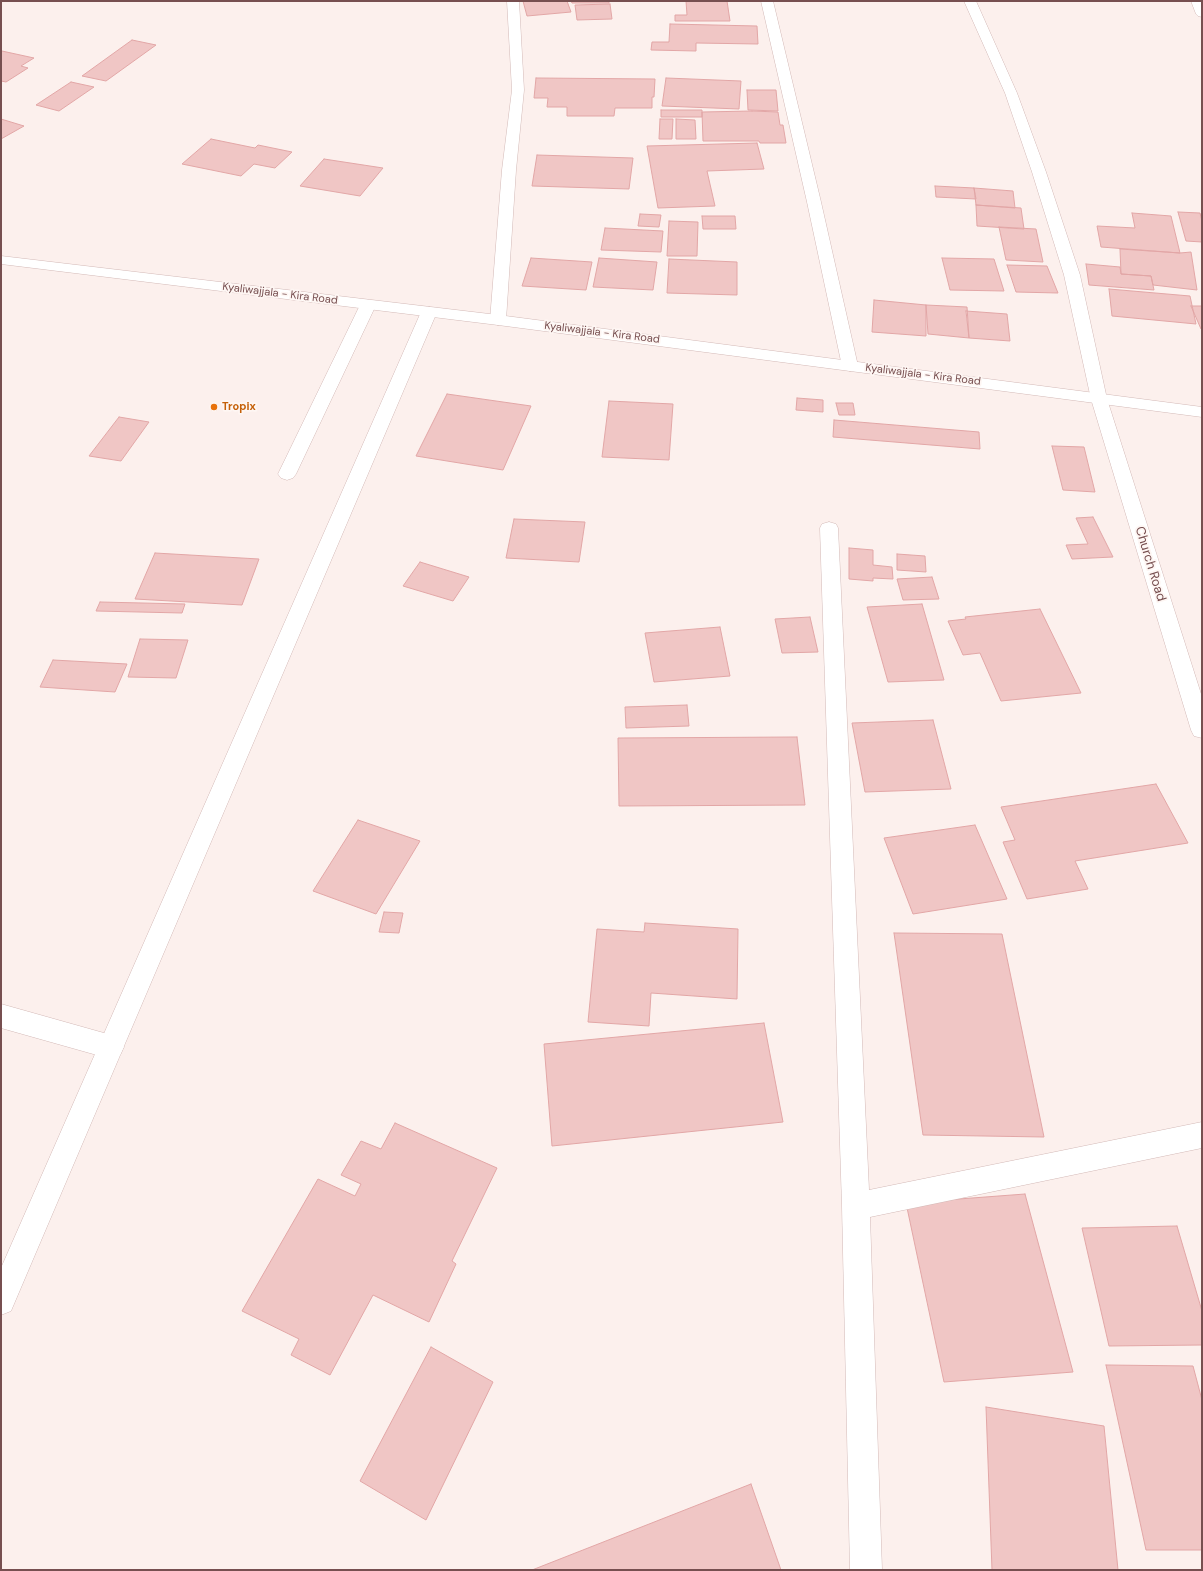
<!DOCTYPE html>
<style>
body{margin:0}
#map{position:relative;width:1203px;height:1571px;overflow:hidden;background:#fcf0ed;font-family:"DM Sans",sans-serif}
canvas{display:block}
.frame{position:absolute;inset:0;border:2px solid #774f50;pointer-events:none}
</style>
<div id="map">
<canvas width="1203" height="1571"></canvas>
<div class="frame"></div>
</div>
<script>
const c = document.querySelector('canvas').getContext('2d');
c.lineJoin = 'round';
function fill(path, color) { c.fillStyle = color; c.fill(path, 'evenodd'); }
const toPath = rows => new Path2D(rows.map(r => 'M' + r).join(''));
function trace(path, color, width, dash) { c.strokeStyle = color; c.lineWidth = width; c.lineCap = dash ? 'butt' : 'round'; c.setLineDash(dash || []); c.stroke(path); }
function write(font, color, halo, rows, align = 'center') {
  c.font = font + ' "DM Sans",sans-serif'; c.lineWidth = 3.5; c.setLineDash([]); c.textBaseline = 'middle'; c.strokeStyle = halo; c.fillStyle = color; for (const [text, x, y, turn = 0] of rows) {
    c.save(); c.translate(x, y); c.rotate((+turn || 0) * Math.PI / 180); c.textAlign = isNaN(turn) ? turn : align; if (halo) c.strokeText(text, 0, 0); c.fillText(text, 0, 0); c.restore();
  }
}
const building = toPath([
 [523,1,567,1,571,12,527,16,523,1],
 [571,1,609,1,609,3,572,3,571,1],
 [686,1,727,1,730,21,675,21,675,15,687,15,686,1],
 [610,4,612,19,577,20,575,5,610,4],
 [670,24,757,26,758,44,696,43,696,51,651,50,652,42,669,42,670,24],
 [132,40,156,45,106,81,82,76,132,40],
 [1,51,2,51,34,58,21,66,28,68,6,82,1,81,1,51],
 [536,78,655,79,654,97,652,97,652,108,615,108,614,116,567,116,567,107,547,107,548,98,534,98,536,78],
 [666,78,741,81,739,109,662,106,666,78],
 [71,82,94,87,59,111,36,105,71,82],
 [747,90,776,90,778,111,748,110,747,90],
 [661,110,702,110,702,117,661,117,661,110],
 [752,111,778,112,780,125,783,125,786,143,760,143,759,141,703,141,702,112,752,111],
 [1,119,24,126,1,139,1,119],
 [660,119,673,119,672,139,659,139,660,119],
 [676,119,695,120,696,139,676,139,676,119],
 [211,139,255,148,258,145,292,152,275,168,254,164,241,176,182,164,211,139],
 [757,143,764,169,707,171,715,206,658,208,647,146,757,143],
 [537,155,633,158,629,189,532,186,537,155],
 [324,159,383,168,360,196,300,186,324,159],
 [935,186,974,188,976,199,936,197,935,186],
 [974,188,1013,191,1015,208,976,205,974,188],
 [976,205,1021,208,1024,229,977,226,976,205],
 [1178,212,1200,213,1202,221,1202,242,1186,241,1178,212],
 [1132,213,1171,216,1180,253,1101,247,1097,226,1135,228,1132,213],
 [640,214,661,215,659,227,638,226,640,214],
 [702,216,735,216,736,229,703,229,702,216],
 [669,221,698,222,697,256,667,256,669,221],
 [999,227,1036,229,1043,262,1006,260,999,227],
 [605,228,663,231,661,252,601,250,605,228],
 [1120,249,1180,253,1191,252,1197,290,1153,285,1151,276,1121,274,1120,249],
 [531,258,592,262,586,290,522,286,531,258],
 [599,258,657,262,653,290,593,287,599,258],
 [942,258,994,259,1004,291,950,290,942,258],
 [669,259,737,262,737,295,667,293,669,259],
 [1086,264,1120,267,1121,274,1151,276,1154,290,1089,285,1086,264],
 [1007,265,1047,266,1058,293,1016,292,1007,265],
 [1109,289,1190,296,1196,324,1112,316,1109,289],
 [874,300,926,305,926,336,872,332,874,300],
 [926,305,967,307,969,338,928,334,926,305],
 [1191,306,1202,306,1202,329,1201,329,1191,306],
 [966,311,1007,314,1010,341,969,338,966,311],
 [447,394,531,406,503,470,416,456,447,394],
 [797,398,823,400,823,412,796,410,797,398],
 [609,401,673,404,669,460,602,457,609,401],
 [836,403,853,403,855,415,839,415,836,403],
 [119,417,149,422,121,461,89,456,119,417],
 [834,420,979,432,980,449,833,437,834,420],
 [1052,446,1084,447,1095,492,1063,490,1052,446],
 [1093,517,1113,557,1072,559,1066,545,1088,544,1076,518,1093,517],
 [514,519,585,522,579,562,506,558,514,519],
 [849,548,873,550,873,565,892,567,893,579,873,578,873,581,849,579,849,548],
 [155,553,259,559,242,605,135,599,155,553],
 [897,554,925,556,926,572,897,570,897,554],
 [420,562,469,577,453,601,403,586,420,562],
 [932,577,939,599,903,600,897,579,932,577],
 [100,602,185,604,182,613,96,611,100,602],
 [922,604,944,680,888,682,867,607,922,604],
 [1040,609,1081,693,1001,701,980,653,963,655,948,621,966,619,965,617,1040,609],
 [810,617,818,652,782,653,775,619,810,617],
 [720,627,730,676,654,682,645,633,720,627],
 [140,639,188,640,176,678,128,677,140,639],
 [53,660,127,664,115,692,40,687,53,660],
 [687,705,689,726,626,728,625,707,687,705],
 [933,720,951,789,865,792,852,723,933,720],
 [797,737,805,805,619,806,618,738,797,737],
 [1156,784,1188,843,1075,861,1088,889,1027,899,1003,842,1015,840,1001,807,1156,784],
 [358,820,420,841,376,914,313,891,358,820],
 [975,825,1007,899,913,914,884,838,975,825],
 [384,912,403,913,399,933,379,932,384,912],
 [645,923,738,929,737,999,651,993,649,1026,588,1022,597,929,644,932,645,923],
 [894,933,1002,934,1044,1137,923,1135,894,933],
 [764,1023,783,1122,552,1146,544,1044,764,1023],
 [395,1123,497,1168,452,1261,456,1264,429,1322,373,1295,330,1375,291,1355,299,1339,242,1311,318,1179,355,1196,361,1184,341,1175,361,1141,381,1149,395,1123],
 [1025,1194,1073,1372,944,1382,906,1203,1025,1194],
 [1177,1226,1202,1311,1202,1345,1109,1346,1082,1228,1177,1226],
 [431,1347,493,1382,426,1520,360,1481,431,1347],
 [1106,1365,1193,1366,1202,1400,1202,1550,1146,1550,1106,1365],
 [986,1407,1104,1426,1118,1570,992,1570,986,1407],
 [751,1484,781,1570,532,1570,751,1484]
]);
fill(building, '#f0c6c5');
trace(building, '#e2a6a6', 1);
const service = toPath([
 [368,300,373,302,376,305,296,474,293,478,287,480,281,478,278,474,360,305,363,302,368,300],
 [1,1004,111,1035,120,1039,124,1047,120,1055,111,1059,1,1028,1,1004]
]);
const minor = toPath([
 [507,1,519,1,524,90,516,170,506,320,504,323,498,325,492,323,490,320,502,170,512,90,507,1],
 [761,1,773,1,821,202,858,366,856,369,850,371,844,369,842,366,807,202,761,1],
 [964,1,976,1,1017,93,1046,172,1080,275,1107,399,1202,697,1202,738,1194,736,1191,730,1091,399,1064,275,1032,172,1005,93,964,1],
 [1191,1,1202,1,1202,17,1198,16,1196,14,1191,1],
 [429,307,435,309,437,312,11,1311,1,1315,1,1268,421,312,423,309,429,307],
 [829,522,836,524,838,528,869,1190,1202,1122,1202,1148,870,1217,882,1570,850,1570,842,1206,820,528,822,524,829,522]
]);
const tertiary = toPath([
 [1,256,498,315,1202,407,1202,417,498,325,1,264,1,256]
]);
trace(service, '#d3b9b7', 1);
trace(minor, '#d3b9b7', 1);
trace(tertiary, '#d3b9b7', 1);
fill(service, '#fff');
fill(minor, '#fff');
fill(tertiary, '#fff');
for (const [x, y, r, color] of [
 [214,407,4,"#e8710a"]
]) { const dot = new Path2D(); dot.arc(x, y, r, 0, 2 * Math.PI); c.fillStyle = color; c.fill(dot); trace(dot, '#fef6f3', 1.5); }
write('11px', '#774f50', '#fef6f3', [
 ["Kyaliwajjala - Kira Road",280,294,7],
 ["Kyaliwajjala - Kira Road",602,333,7],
 ["Kyaliwajjala - Kira Road",923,375,7]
]);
write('bold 11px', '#c56008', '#fef6f3', [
 ["Tropix",222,407]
], 'left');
write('13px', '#774f50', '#fef6f3', [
 ["Church Road",1150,564,73]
]);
</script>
